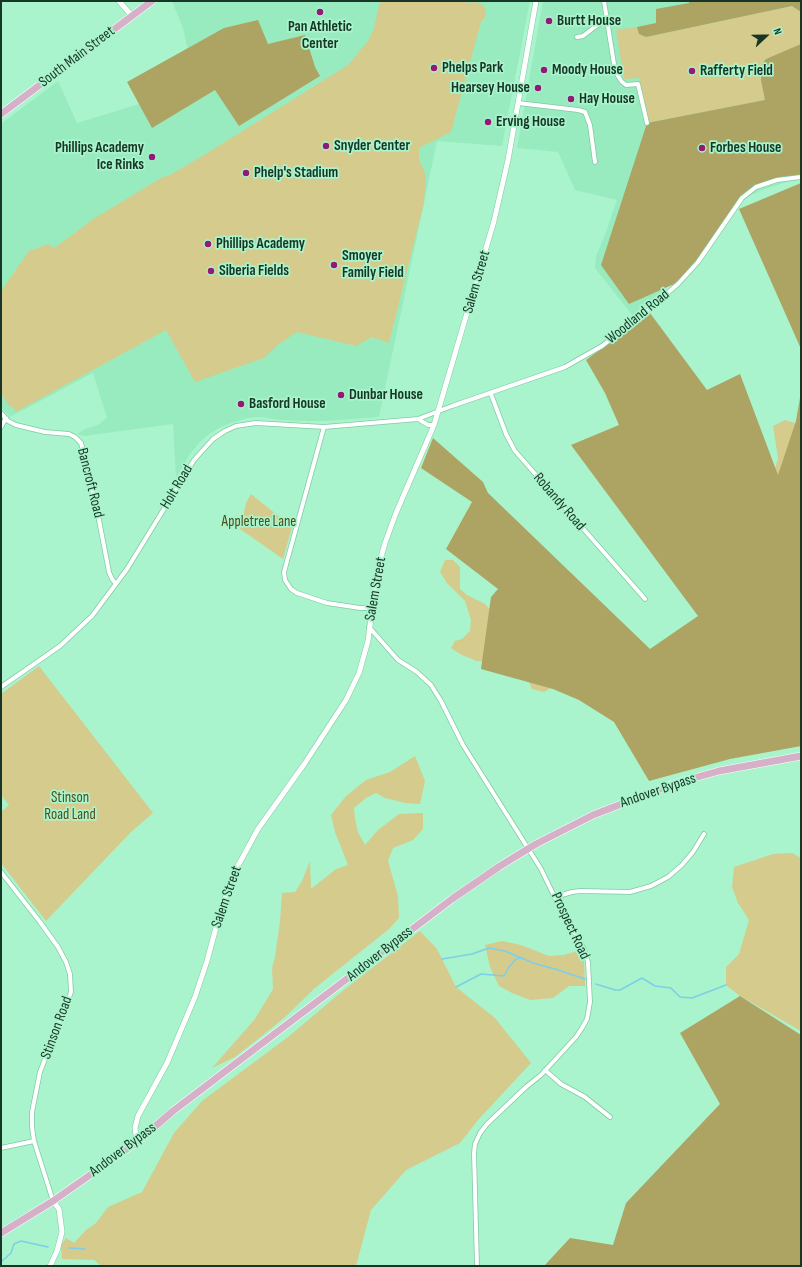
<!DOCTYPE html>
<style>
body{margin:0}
#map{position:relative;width:802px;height:1267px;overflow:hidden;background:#a9f4cc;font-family:"Sofia Sans Condensed",sans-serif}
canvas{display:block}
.frame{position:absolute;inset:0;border:2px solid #173626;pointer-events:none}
.north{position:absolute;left:746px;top:16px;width:40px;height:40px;-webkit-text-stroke:3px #a9f4cc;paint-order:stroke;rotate:68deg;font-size:11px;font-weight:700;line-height:16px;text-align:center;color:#173626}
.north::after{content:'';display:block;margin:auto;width:14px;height:18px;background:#173626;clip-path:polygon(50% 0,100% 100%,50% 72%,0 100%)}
</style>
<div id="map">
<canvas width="802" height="1267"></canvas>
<div class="frame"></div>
<div class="north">N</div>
</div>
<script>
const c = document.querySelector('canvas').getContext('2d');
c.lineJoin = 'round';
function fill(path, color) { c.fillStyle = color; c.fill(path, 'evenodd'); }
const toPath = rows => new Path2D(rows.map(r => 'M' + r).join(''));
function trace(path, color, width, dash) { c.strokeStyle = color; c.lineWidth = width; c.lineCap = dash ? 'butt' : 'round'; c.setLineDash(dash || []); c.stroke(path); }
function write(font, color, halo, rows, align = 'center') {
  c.font = font + ' "Sofia Sans Condensed",sans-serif'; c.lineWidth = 3.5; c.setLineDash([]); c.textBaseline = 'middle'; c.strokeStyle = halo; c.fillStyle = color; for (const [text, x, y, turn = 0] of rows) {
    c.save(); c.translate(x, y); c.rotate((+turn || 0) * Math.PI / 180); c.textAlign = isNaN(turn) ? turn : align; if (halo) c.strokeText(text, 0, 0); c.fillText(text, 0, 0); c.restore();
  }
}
fill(toPath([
 [172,1,530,1,502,146,437,141,379,417,325,421,306,421,280,420,261,417,247,418,234,422,221,427,209,434,199,443,190,454,176,478,173,424,84,436,77,434,85,429,98,425,107,418,93,373,10,417,1,407,1,124,58,81,77,123,159,98,195,81,183,28],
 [543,1,801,1,801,177,760,191,736,202,660,295,633,316,595,268,596,256,605,235,617,200,575,190,558,152,517,148]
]), '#98ebbf');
fill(toPath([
 [380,1,465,1,469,3,475,2,482,4,486,10,485,17,481,22,451,132,419,148,419,159,426,176,424,203,389,343,372,337,356,346,297,332,279,344,264,358,195,382,166,330,16,412,12,406,10,407,1,393,1,291,29,251,48,244,54,248,75,233,90,221,161,178,170,175,209,152,348,65,368,41,374,28],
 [792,6,801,12,801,44,766,59,761,80,765,100,647,123,640,94,639,78,624,79,616,30,637,27,639,34,646,37],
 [785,420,801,425,801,529,768,495,778,458,773,426],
 [251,494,292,527,283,559,240,529,246,503],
 [445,560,453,560,460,567,460,589,467,595,485,604,499,621,565,680,544,692,532,689,525,672,497,662,477,661,462,655,451,648,455,641,462,639,470,631,471,620,465,601,447,583,440,572],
 [39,666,153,813,131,832,46,921,1,863,1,812,9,805,1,795,1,694],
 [415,756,425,781,420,804,405,803,385,798,376,793,366,798,354,808,355,819,358,832,365,845,378,830,399,814,423,813,423,829,413,840,393,848,388,861,398,896,399,918,389,929,315,988,284,1018,263,1035,235,1057,212,1068,255,1019,273,989,272,968,275,957,280,921,282,893,295,892,302,881,310,861,311,889,336,869,348,865,335,832,331,815,346,796,366,780,390,772],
 [792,853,801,858,801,1031,740,996,726,985,726,967,739,954,749,920,738,903,732,887,734,867,773,854],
 [420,931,437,949,456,987,495,1018,531,1063,478,1120,460,1143,406,1170,371,1210,356,1266,101,1266,94,1260,62,1259,61,1245,66,1238,74,1243,86,1230,96,1223,108,1207,142,1192,174,1133,202,1101,288,1037,345,989],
 [502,941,521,945,549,956,564,955,577,951,584,960,585,986,569,986,553,998,530,1000,512,993,499,986,490,967,485,945]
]), '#d5cb8d');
fill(toPath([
 [689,1,801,1,801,12,792,6,646,37,639,34,637,27,656,23,656,9,689,3],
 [258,20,268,44,305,35,315,67,320,76,239,126,215,90,152,128,127,82,224,28],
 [801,44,801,177,777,180,756,187,742,198,690,270,674,284,629,304,601,265,647,123,765,100,761,80,762,64,766,59],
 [801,183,801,349,739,209],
 [650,313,707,390,740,374,778,475,796,421,801,392,801,746,730,759,649,781,614,722,579,700,553,689,481,669,491,597,498,589,446,549,472,502,421,468,433,438,483,482,488,493,650,649,698,616,571,445,619,425,605,393,586,360],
 [740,996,801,1035,801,1266,544,1266,570,1238,613,1245,626,1203,720,1104,680,1033]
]), '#ada362');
trace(toPath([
 [442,959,472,954,489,948,505,951,533,963,555,969,585,979],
 [596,984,615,990,620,990,642,978,655,986,671,988,680,997,692,998,726,985],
 [456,987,481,974,504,976,509,967,516,959,520,958],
 [69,1248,85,1249],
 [1,1262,11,1253,14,1244,21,1241,48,1247]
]), '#7dcee8', 1.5);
const minor = toPath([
 [604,1,614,64,618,76,622,82,626,85,638,84,647,123],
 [577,37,583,36,596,26,607,20],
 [518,103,578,110,585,112,590,125,595,162],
 [491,394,506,434,515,451,645,599],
 [1,413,8,421,16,425,45,432,69,434,75,437,81,443,97,510,109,572,112,579,116,584],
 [418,419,452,406,565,367,602,346,641,316,678,284,698,262,742,198,756,187,777,180,801,177],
 [1,427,6,418],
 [324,427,284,572,285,580,291,589,297,593,327,603,360,608,372,608],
 [369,627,398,660,417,672,431,685,441,701,463,745,541,869,559,906,584,949,588,962,590,1002,587,1019,582,1028,576,1037,541,1075,526,1087,487,1124,480,1133,475,1144,474,1153,477,1266],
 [1,687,60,646,92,616,127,569,194,460,213,439,225,431,236,426,256,423,324,427,418,419,428,425,434,425],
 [1,872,40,922,58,947,66,962,70,974,71,992,40,1072,32,1112,32,1127,34,1141,53,1201],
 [555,897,572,892,580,891,630,892,651,886,668,877,682,865,693,852,704,834],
 [545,1070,561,1084,585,1097,610,1117],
 [1,1148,34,1141]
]);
const tertiary = toPath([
 [119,1,132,16],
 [137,1142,135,1128,138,1116,167,1063,195,997,207,961,221,909,234,873,258,829,305,763,346,700,359,673,368,641,377,572,385,543,396,513,434,425,494,221,508,160,536,1],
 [50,1266,57,1251,62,1232,59,1209,53,1201]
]);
const primary = toPath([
 [1,114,152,1],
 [1,1233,53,1201,137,1142,173,1111,452,899,500,866,536,844,593,815,676,783,719,771,801,756]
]);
trace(minor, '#80caa3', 5.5);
trace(tertiary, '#80caa3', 6);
trace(primary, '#fff', 8);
trace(minor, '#fff', 4);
trace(tertiary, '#fff', 5);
trace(primary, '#d5b0c8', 7);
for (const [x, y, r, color] of [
 [320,12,4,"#921975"],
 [549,21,4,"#921975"],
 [434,68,4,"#921975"],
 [544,70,4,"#921975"],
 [692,71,4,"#921975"],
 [538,88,4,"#921975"],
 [571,99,4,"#921975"],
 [488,122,4,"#921975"],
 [326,146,4,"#921975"],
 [702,148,4,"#921975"],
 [152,157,4,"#921975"],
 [246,173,4,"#921975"],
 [208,244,4,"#921975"],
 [334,265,4,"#921975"],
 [211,271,4,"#921975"],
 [341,395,4,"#921975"],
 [241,404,4,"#921975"]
]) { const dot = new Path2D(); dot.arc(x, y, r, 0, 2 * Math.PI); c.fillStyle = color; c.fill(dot); trace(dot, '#a9f4cc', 1.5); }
write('bold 15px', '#173626', '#a9f4cc', [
 ["Burtt House",557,21],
 ["Pan Athletic",320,27,"center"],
 ["Center",320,44,"center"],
 ["Phelps Park",442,68],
 ["Moody House",552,70],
 ["Rafferty Field",700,71],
 ["Hearsey House",530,88,"right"],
 ["Hay House",579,99],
 ["Erving House",496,122],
 ["Snyder Center",334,146],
 ["Phillips Academy",144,148,"right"],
 ["Ice Rinks",144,165,"right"],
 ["Forbes House",710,148],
 ["Phelp's Stadium",254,173],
 ["Phillips Academy",216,244],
 ["Smoyer",342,256],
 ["Family Field",342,273],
 ["Siberia Fields",219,271],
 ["Dunbar House",349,395],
 ["Basford House",249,404]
], 'left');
write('15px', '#173626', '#a9f4cc', [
 ["South Main Street",77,57,-37],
 ["Salem Street",477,282,-74],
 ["Woodland Road",638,317,-39],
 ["Bancroft Road",90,483,76],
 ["Holt Road",177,487,-59],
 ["Robandy Road",559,502,49],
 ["Salem Street",376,589,-80],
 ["Andover Bypass",658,791,-19],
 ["Salem Street",227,897,-71],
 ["Prospect Road",570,926,65],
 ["Andover Bypass",380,954,-38],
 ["Stinson Road",57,1028,-70],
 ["Andover Bypass",123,1150,-37]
]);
write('15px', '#534b19', '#a9f4cc', [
 ["Appletree Lane",259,522],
 ["Stinson",70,798],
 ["Road Land",70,815]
]);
</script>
